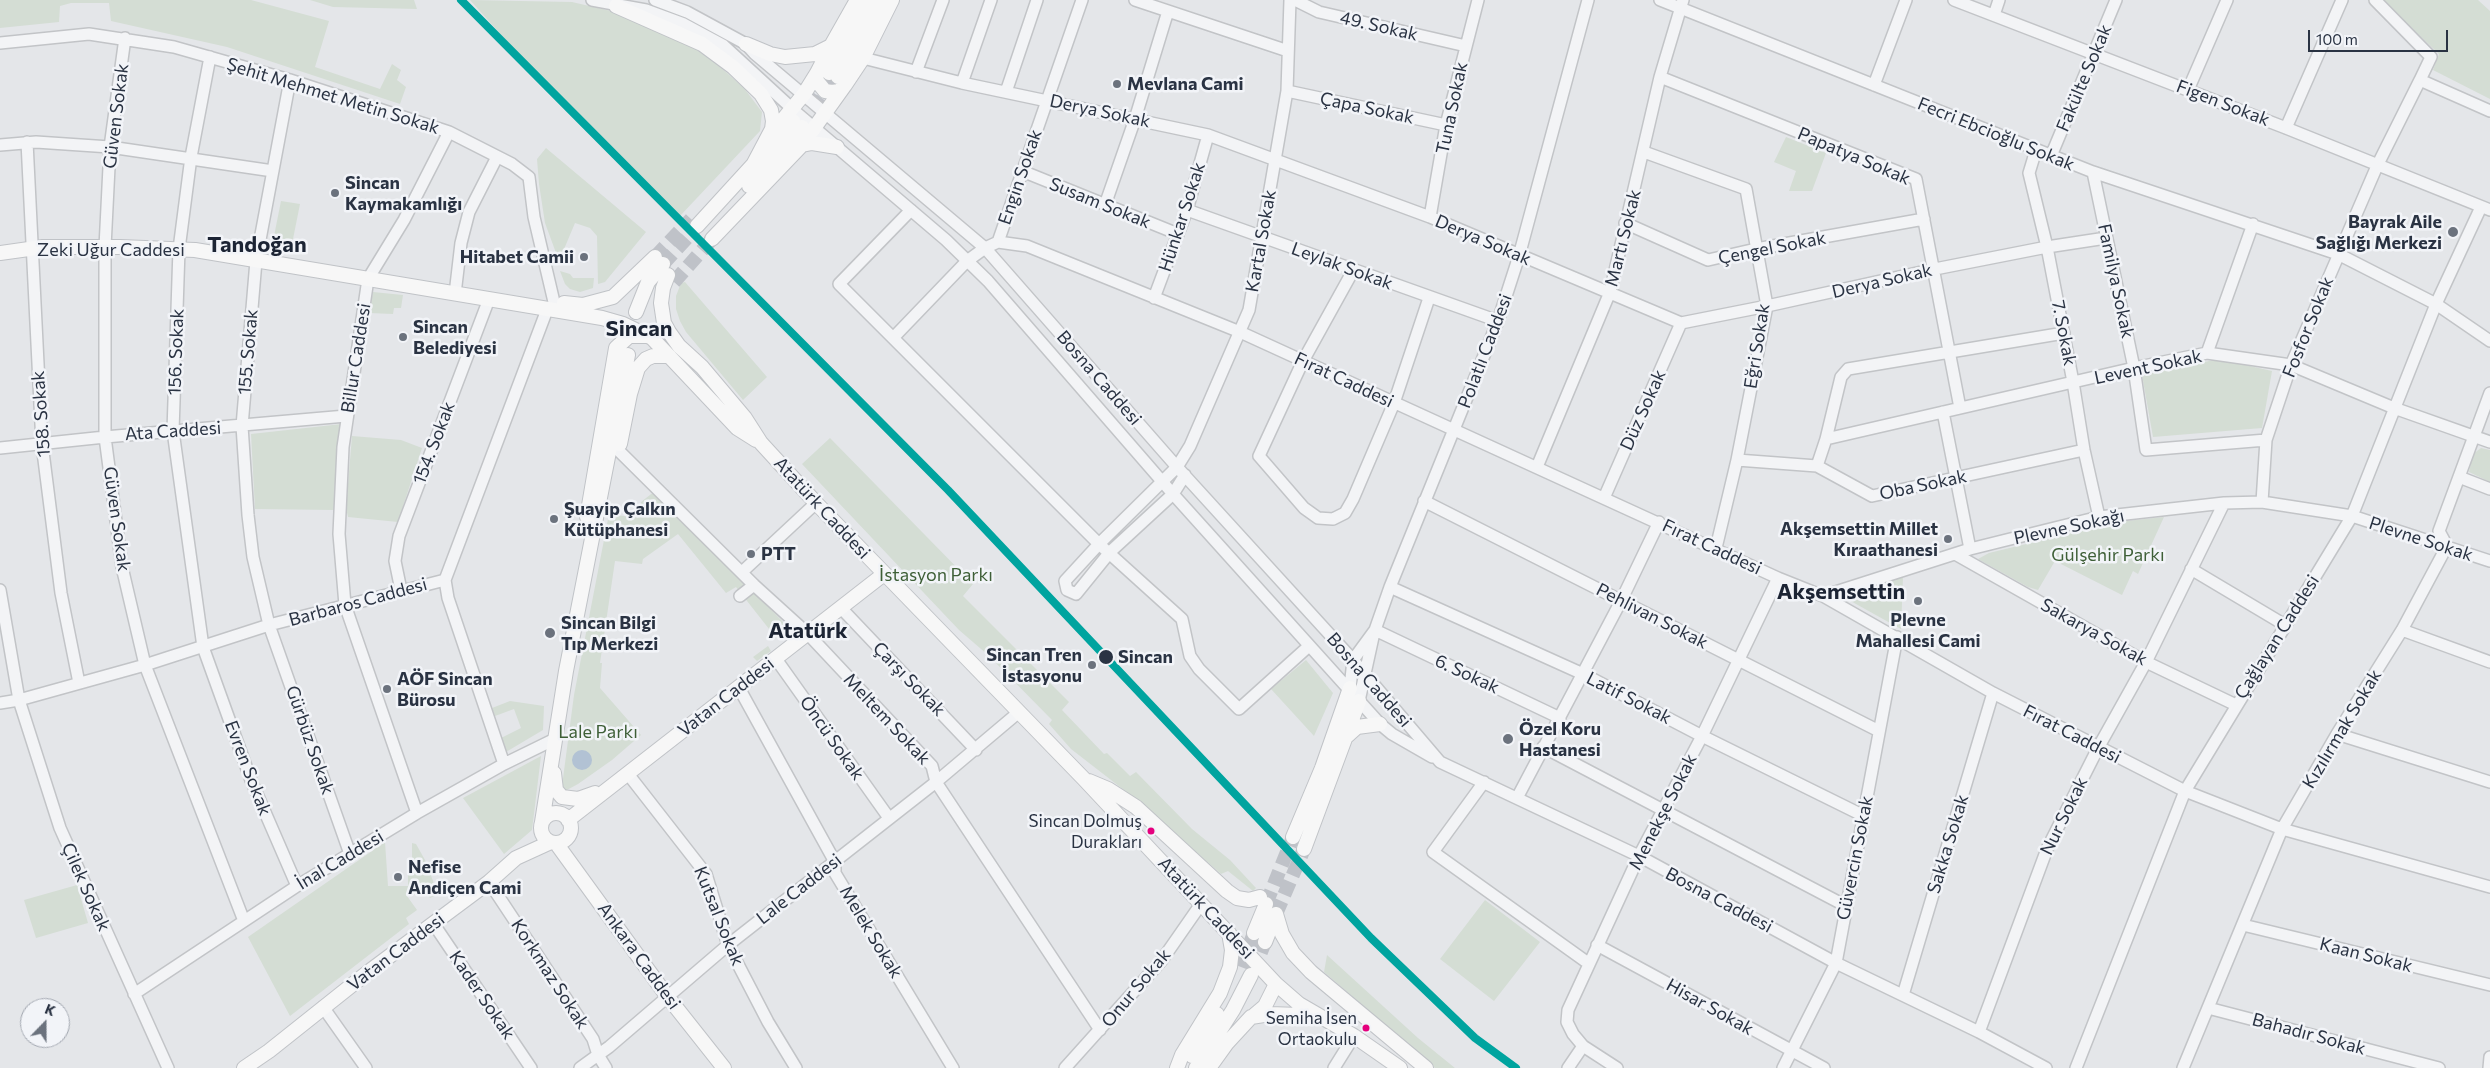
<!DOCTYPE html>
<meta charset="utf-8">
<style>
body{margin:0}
#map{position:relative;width:2490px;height:1068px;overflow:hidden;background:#e4e6e9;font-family:Commissioner,sans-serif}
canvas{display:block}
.north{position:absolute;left:20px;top:998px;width:50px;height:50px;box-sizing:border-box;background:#f2f4f8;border:1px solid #a2a7b0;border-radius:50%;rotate:22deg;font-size:14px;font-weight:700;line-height:20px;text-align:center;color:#2a3343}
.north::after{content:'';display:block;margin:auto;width:18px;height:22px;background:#6b727d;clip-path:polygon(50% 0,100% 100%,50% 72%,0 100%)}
.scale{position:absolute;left:2308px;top:30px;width:140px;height:22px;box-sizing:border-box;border:2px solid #2a3343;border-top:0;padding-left:6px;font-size:15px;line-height:18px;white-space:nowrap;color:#2a3343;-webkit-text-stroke:4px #f2f4f8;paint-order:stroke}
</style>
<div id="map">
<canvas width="2490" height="1068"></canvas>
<div class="north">K</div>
<div class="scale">100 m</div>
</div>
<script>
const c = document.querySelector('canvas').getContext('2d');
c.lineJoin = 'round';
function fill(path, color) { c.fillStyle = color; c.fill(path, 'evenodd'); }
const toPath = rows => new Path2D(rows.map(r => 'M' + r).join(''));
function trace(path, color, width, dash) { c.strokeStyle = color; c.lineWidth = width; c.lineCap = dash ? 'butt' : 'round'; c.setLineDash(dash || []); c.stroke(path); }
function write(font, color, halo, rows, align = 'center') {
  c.font = font + ' Commissioner,sans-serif'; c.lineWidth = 5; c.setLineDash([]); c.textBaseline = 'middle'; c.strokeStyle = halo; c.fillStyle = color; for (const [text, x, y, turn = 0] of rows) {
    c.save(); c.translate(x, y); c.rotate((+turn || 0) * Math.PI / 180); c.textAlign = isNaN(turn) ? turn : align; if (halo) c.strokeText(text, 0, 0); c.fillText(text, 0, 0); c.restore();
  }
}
fill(toPath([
 [0,0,251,0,329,21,315,67,380,89,392,64,401,70,397,80,406,87,400,104,227,47,111,21,109,3,71,3,60,6,59,22,0,28],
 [310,0,414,0,417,9,333,7],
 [470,0,572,2,628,15,693,47,718,65,744,88,762,112,760,131,680,216,513,48],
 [2382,0,2478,0,2490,11,2490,99,2433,70,2439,54],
 [1786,137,1826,153,1812,191,1789,191,1796,171,1774,162],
 [546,148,646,232,605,282,598,284,597,236,590,228,575,223,559,261,545,223,539,184,537,159],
 [281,201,300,204,291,249,272,246],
 [560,271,570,274,573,278,594,278,593,288,580,292,570,289,565,284],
 [685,282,767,377,743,400,686,332,680,321,676,309,676,296,681,283],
 [373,292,403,295,401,308,394,308,393,314,369,313],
 [2219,359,2272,371,2262,428,2153,437,2142,375],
 [342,424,335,510,255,509,251,434],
 [352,436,401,440,422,448,398,522,348,517,346,508],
 [830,438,973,584,963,596,1069,702,1062,710,1104,754,1107,753,1130,776,1136,772,1192,829,1230,860,1256,888,1253,891,1228,871,1221,874,1133,797,1071,749,1049,724,1052,720,988,655,959,630,802,464],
 [2481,448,2490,450,2490,482,2469,472,2473,454],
 [655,491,786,625,773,634,736,587,726,593,678,534,643,559,642,564,615,561,600,663,602,663,600,688,641,735,612,760,578,784,565,791,562,786,574,695,609,514,638,518,641,502],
 [2164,517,2138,574,2133,571,2122,595,2055,561,2038,590,2028,587,1978,559,1989,553,2080,531,2126,521],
 [1903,577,1901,629,1847,599,1848,594],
 [768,646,771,651,757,661,753,657],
 [1306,660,1333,693,1314,736,1271,689],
 [510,701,544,706,543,730,506,752,501,738,521,728,514,709,495,716,492,708],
 [541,756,532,830,504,854,463,798],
 [385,842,388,886,408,886,408,875,412,874,412,843,416,844,425,860,438,894,430,898,421,884,407,896,417,910,406,918,409,924,290,1016,248,937],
 [77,885,88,923,36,938,24,900],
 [1485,900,1540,942,1494,1001,1440,959],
 [1327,955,1418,1038,1455,1068,1435,1068,1324,972]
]), '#d4ddd4');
fill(toPath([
 '572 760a10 10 0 1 1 20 0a10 10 0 1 1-20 0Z'
]), '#b2c2d4');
trace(toPath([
 [793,121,829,73],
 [802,127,838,77],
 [655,257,691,219],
 [663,264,695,229],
 [674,282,712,239],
 [1266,904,1293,837],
 [1276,914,1304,849],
 [1241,967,1254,933],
 [1253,972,1265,942]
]), '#bfc2c8', 14, [14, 7]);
const minor = toPath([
 [592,0,646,10,684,24,723,45,798,114,946,240,988,281,1173,494,1380,724,1392,734,1432,757],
 [655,0,687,12,746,44,755,54,985,248,1177,467,1353,660,1440,762,1639,856,1836,963,1979,1032,2046,1068],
 [1135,0,1288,51],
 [1295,0,1319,12,1466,46],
 [1660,0,2093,172,2338,254,2436,304,2490,341],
 [1954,0,2286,128,2490,210],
 [2375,0,2431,57,2420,80,2490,111],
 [1994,15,1999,0],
 [125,38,110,147,105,247,105,437,122,567,145,665,244,921],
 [0,43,89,34,174,47,290,80,449,132,512,164,529,177,534,217,554,302],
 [210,57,191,157,179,249,173,431,203,647,251,780,297,886],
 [863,58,962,83,1208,135,1430,217,1681,323,1767,306,1935,269,2047,247,2106,238],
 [916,72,943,0],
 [1660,77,1916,179,1960,408],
 [290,80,256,261,242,426,248,515,253,557,269,625,350,854],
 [962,83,991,0],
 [1874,85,1906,0],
 [2188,90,2227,0],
 [1287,91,1446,125],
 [1006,92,1037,0],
 [2286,128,2342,0],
 [27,142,42,444,61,593,79,683],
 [0,145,36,142,110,147,273,171],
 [2036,150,2029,173,2047,247,2073,382,2084,450,2099,517],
 [1644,152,1746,189,1767,306,1737,460,1716,548],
 [2051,156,2116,0],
 [1022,171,1178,234],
 [2093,172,2134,368,2146,450,2266,440],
 [1105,205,1135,119,1168,11],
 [911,210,839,284,1099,544,1182,619,1190,656,1199,669,1239,709,1309,646],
 [1187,210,1498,321],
 [1430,217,1446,125,1478,0],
 [1625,223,1708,260,1756,249,1924,219],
 [998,242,1082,0],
 [1354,269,1303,361,1259,456,1304,508,1318,518,1333,519,1345,513,1353,499,1394,403,1429,298],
 [455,294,461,243,469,212,497,157],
 [1154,298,1187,210,1208,135],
 [893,338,967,261,985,248,998,242,1027,246,1240,332,1778,578,1823,596,1993,693,2185,791,2282,829,2490,887],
 [2207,353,2253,224],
 [1943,412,1970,549],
 [1826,439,1841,377,1848,369,2064,333],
 [0,448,105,437,346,416],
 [619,451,754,585,808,634,932,766,936,782,1100,1030],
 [1737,460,1817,466,1872,496,2084,450],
 [1817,466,1826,439,2134,368,2207,353,2291,365,2394,408,2490,442],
 [1537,467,1610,292,1660,77,1683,0],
 [1185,475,1173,494,1110,552,1076,594,1067,590,1065,581,1099,544,1177,467,1190,446,1249,310,1287,91,1290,0],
 [2459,477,2490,489],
 [1604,498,1681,323],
 [1424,501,1879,731],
 [2262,502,2266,440,2291,365,2377,166,2420,80],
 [1955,554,2146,662,2236,705],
 [2191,569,2285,625],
 [742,572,816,503],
 [445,580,448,598,504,764],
 [1390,587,1583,674,1702,736,1864,816],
 [0,590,19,700,60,828,168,1068],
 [401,590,395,561,399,536,489,299],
 [740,596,754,585],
 [1823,596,1970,549,2099,517,2224,503,2262,502,2352,516,2490,561],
 [841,608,976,750],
 [1375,630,1560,718],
 [2402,630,2490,662],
 [776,659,889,818],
 [739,688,835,862,835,873,953,1068],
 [1350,688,1353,660,1375,630,1390,587,1498,321,1519,256,1588,0],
 [1359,701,1373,637],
 [0,703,19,700,145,665,269,625,445,580,545,315],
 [2337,734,2490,782],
 [1543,747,1846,906],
 [628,774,706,874,728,945,768,1022,796,1068],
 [1484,782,1433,852,1588,963],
 [1517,798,1621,601,1659,522],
 [417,813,345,605,339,534,343,447,368,279,404,220,449,132],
 [489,882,593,1039,598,1055,606,1068],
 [433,923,531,1068],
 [2243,925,2490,985],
 [1597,945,1824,1068],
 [134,994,297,886,417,813,504,764,555,739],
 [1903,995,1993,693],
 [323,1007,366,1068],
 [2208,1008,2439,1068],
 [1979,1032,2047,849,2098,748,2146,662,2224,503],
 [580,1068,609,1047,728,945,936,782,1019,712],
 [1065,1068,1162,960,1201,904],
 [1334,1068,1354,1036],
 [1568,1068,1583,1046],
 [1617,1068,1583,1046,1573,1034,1567,1022,1568,1010,1639,856,1702,736,1778,578],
 [1783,1068,1836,963,1897,637],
 [2076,1068,2185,791,2352,516,2436,304,2481,207],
 [2183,1068,2282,829,2337,734,2402,630,2447,546,2439,531,2490,393],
 [2489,1068,2490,1057]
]);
const major = toPath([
 [616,6,702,44,733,67,761,94,771,110,773,121,772,129,753,165],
 [746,44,770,54,785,57,815,54,831,46,857,0],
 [831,46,817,73,816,80,825,91,832,92,839,91,845,85,863,58,892,0],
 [829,73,855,29,869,0],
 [838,77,881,0],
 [776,128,804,94,817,73],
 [802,145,812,143,837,147],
 [749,186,802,127],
 [697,226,793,121],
 [712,239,802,145,845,85],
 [0,253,43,247,120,247,195,250,602,318,623,324,652,338,737,428,756,440],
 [668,275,663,288,661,303,664,323,669,332,679,346,702,367,745,418,761,443,816,503,1084,779,1276,984,1299,1004,1354,1036,1400,1068],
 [564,303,583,305,613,297,655,257],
 [636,312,648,282,663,264],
 [620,444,630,394,638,368,646,359,653,356,669,356],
 [587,517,616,348,629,336,646,336],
 [1347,736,1357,727,1380,724],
 [554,773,556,790,562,797,578,799,595,793],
 [1089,781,1108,789,1136,807,1227,891,1237,898,1249,900,1260,897],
 '541 828a15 15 0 1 1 30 0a15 15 0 1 1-30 0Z',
 [568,820,884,574],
 [542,822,566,671,628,355],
 [1293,837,1322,768,1350,688],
 [556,843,667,996,724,1068],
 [1304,849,1359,701],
 [1276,914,1282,934,1293,953,1311,972,1426,1068],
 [1254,933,1266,904],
 [1265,942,1276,914],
 [1252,1017,1265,1006,1276,984],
 [1192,1056,1217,1014],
 [244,1068,269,1051,367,973,489,882,516,858,551,842],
 [1177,1068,1182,1055,1220,993,1230,967,1232,950,1229,933],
 [1196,1068,1233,1010,1251,975],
 [1209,1068,1227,1043,1251,1017,1270,1014,1299,1015,1316,1018]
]);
trace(minor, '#c2c4c7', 14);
trace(major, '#c0c3c7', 16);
trace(minor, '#f3f4f6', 11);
trace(major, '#f7f7f7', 14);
trace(toPath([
 [461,0,948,490,1371,938,1475,1038,1516,1068]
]), '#00a49f', 8);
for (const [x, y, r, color] of [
 [1117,84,5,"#6b727d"],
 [335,193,5,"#6b727d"],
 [2453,232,6,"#6b727d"],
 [584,257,5,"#6b727d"],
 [403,337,5,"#6b727d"],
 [554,519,5,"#6b727d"],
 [1948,539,5,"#6b727d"],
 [751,554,5,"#6b727d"],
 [1918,601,5,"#6b727d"],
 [550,633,6,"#6b727d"],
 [1106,657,8,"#2a3343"],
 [1092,665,5,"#6b727d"],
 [387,689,5,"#6b727d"],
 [1508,739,6,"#6b727d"],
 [1151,831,4.5,"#e5007d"],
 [398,877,5,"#6b727d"],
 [1366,1028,4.5,"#e5007d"]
]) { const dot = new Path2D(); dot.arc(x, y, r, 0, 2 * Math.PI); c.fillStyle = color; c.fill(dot); trace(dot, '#f2f4f8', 2); }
write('17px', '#2a3343', '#f2f4f8', [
 ["Sincan Dolmuş",1142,821],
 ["Durakları",1142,842],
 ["Semiha İsen",1357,1018],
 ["Ortaokulu",1357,1039]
], 'right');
write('18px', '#2a3343', '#f2f4f8', [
 ["49. Sokak",1379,26,13],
 ["Fakülte Sokak",2084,78,-67],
 ["Şehit Mehmet Metin Sokak",333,96,17],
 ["Figen Sokak",2223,103,21],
 ["Çapa Sokak",1367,108,12],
 ["Tuna Sokak",1452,108,-78],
 ["Derya Sokak",1100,111,12],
 ["Güven Sokak",116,116,-83],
 ["Fecri Ebcioğlu Sokak",1996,134,22],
 ["Papatya Sokak",1854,156,23],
 ["Engin Sokak",1020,177,-71],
 ["Susam Sokak",1100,203,22],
 ["Hünkar Sokak",1182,217,-72],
 ["Martı Sokak",1623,238,-76],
 ["Derya Sokak",1483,240,23],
 ["Kartal Sokak",1261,241,-80],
 ["Çengel Sokak",1772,248,-11],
 ["Zeki Uğur Caddesi",111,250],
 ["Leylak Sokak",1342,266,20],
 ["Derya Sokak",1882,281,-13],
 ["Familya Sokak",2116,281,78],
 ["Fosfor Sokak",2308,327,-68],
 ["7. Sokak",2064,333,79],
 ["Eğri Sokak",1757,346,-81],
 ["Polatlı Caddesi",1485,351,-69],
 ["156. Sokak",176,352,-88],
 ["155. Sokak",248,352,-85],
 ["Billur Caddesi",356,358,-81],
 ["Levent Sokak",2148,367,-12],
 ["Bosna Caddesi",1099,378,49],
 ["Fırat Caddesi",1344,380,25],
 ["Düz Sokak",1643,410,-66],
 ["158. Sokak",41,414,-94],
 ["Ata Caddesi",173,431,-4],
 ["154. Sokak",434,443,-69],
 ["Oba Sokak",1923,485,-12],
 ["Atatürk Caddesi",822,508,47],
 ["Güven Sokak",117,519,82],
 ["Plevne Sokağı",2069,527,-12],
 ["Plevne Sokak",2421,539,18],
 ["Fırat Caddesi",1712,547,25],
 ["Barbaros Caddesi",358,602,-15],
 ["Pehlivan Sokak",1652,616,27],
 ["Sakarya Sokak",2094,632,29],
 ["Çağlayan Caddesi",2277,637,-58],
 ["6. Sokak",1467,674,25],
 ["Çarşı Sokak",909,679,46],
 ["Bosna Caddesi",1369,680,49],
 ["Vatan Caddesi",726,697,-38],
 ["Latif Sokak",1629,698,27],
 ["Meltem Sokak",887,719,47],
 ["Kızılırmak Sokak",2342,729,-59],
 ["Fırat Caddesi",2072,734,27],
 ["Öncü Sokak",832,738,55],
 ["Gürbüz Sokak",310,740,71],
 ["Evren Sokak",248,768,69],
 ["Menekşe Sokak",1663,812,-63],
 ["Nur Sokak",2064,816,-64],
 ["Sakka Sokak",1948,844,-73],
 ["Güvercin Sokak",1855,858,-79],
 ["İnal Caddesi",340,860,-31],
 ["Çilek Sokak",86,887,66],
 ["Lale Caddesi",799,889,-38],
 ["Bosna Caddesi",1719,900,28],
 ["Atatürk Caddesi",1206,908,47],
 ["Kutsal Sokak",719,916,68],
 ["Melek Sokak",871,932,59],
 ["Vatan Caddesi",396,952,-37],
 ["Kaan Sokak",2366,955,14],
 ["Ankara Caddesi",639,956,54],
 ["Korkmaz Sokak",550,974,57],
 ["Onur Sokak",1136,988,-50],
 ["Kader Sokak",482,995,56],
 ["Hisar Sokak",1710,1007,29],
 ["Bahadır Sokak",2309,1034,15]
]);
write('bold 18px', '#2a3343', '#f2f4f8', [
 ["Mevlana Cami",1127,84],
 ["Sincan",345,183],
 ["Kaymakamlığı",345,204],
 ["Bayrak Aile",2442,222,"right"],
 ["Sağlığı Merkezi",2442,243,"right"],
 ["Hitabet Camii",574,257,"right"],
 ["Sincan",413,327],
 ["Belediyesi",413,348],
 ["Şuayip Çalkın",564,509],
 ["Kütüphanesi",564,530],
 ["Akşemsettin Millet",1938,529,"right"],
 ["Kıraathanesi",1938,550,"right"],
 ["PTT",761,554],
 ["Plevne",1918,620,"center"],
 ["Mahallesi Cami",1918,641,"center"],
 ["Sincan Bilgi",561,623],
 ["Tıp Merkezi",561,644],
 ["Sincan Tren",1082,655,"right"],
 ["İstasyonu",1082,676,"right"],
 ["AÖF Sincan",397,679],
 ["Bürosu",397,700],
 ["Özel Koru",1519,729],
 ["Hastanesi",1519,750],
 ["Nefise",408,867],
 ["Andiçen Cami",408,888]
], 'left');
write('18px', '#3e5f37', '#f2f4f8', [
 ["Gülşehir Parkı",2108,555],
 ["İstasyon Parkı",936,575],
 ["Lale Parkı",598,732]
]);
write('bold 18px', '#2a3343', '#f2f4f8', [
 ["Sincan",1118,657]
], 'left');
write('bold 22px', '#1c2434', '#f2f4f8', [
 ["Tandoğan",257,245],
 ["Sincan",639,329],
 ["Akşemsettin",1841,592],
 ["Atatürk",808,631]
]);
</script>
